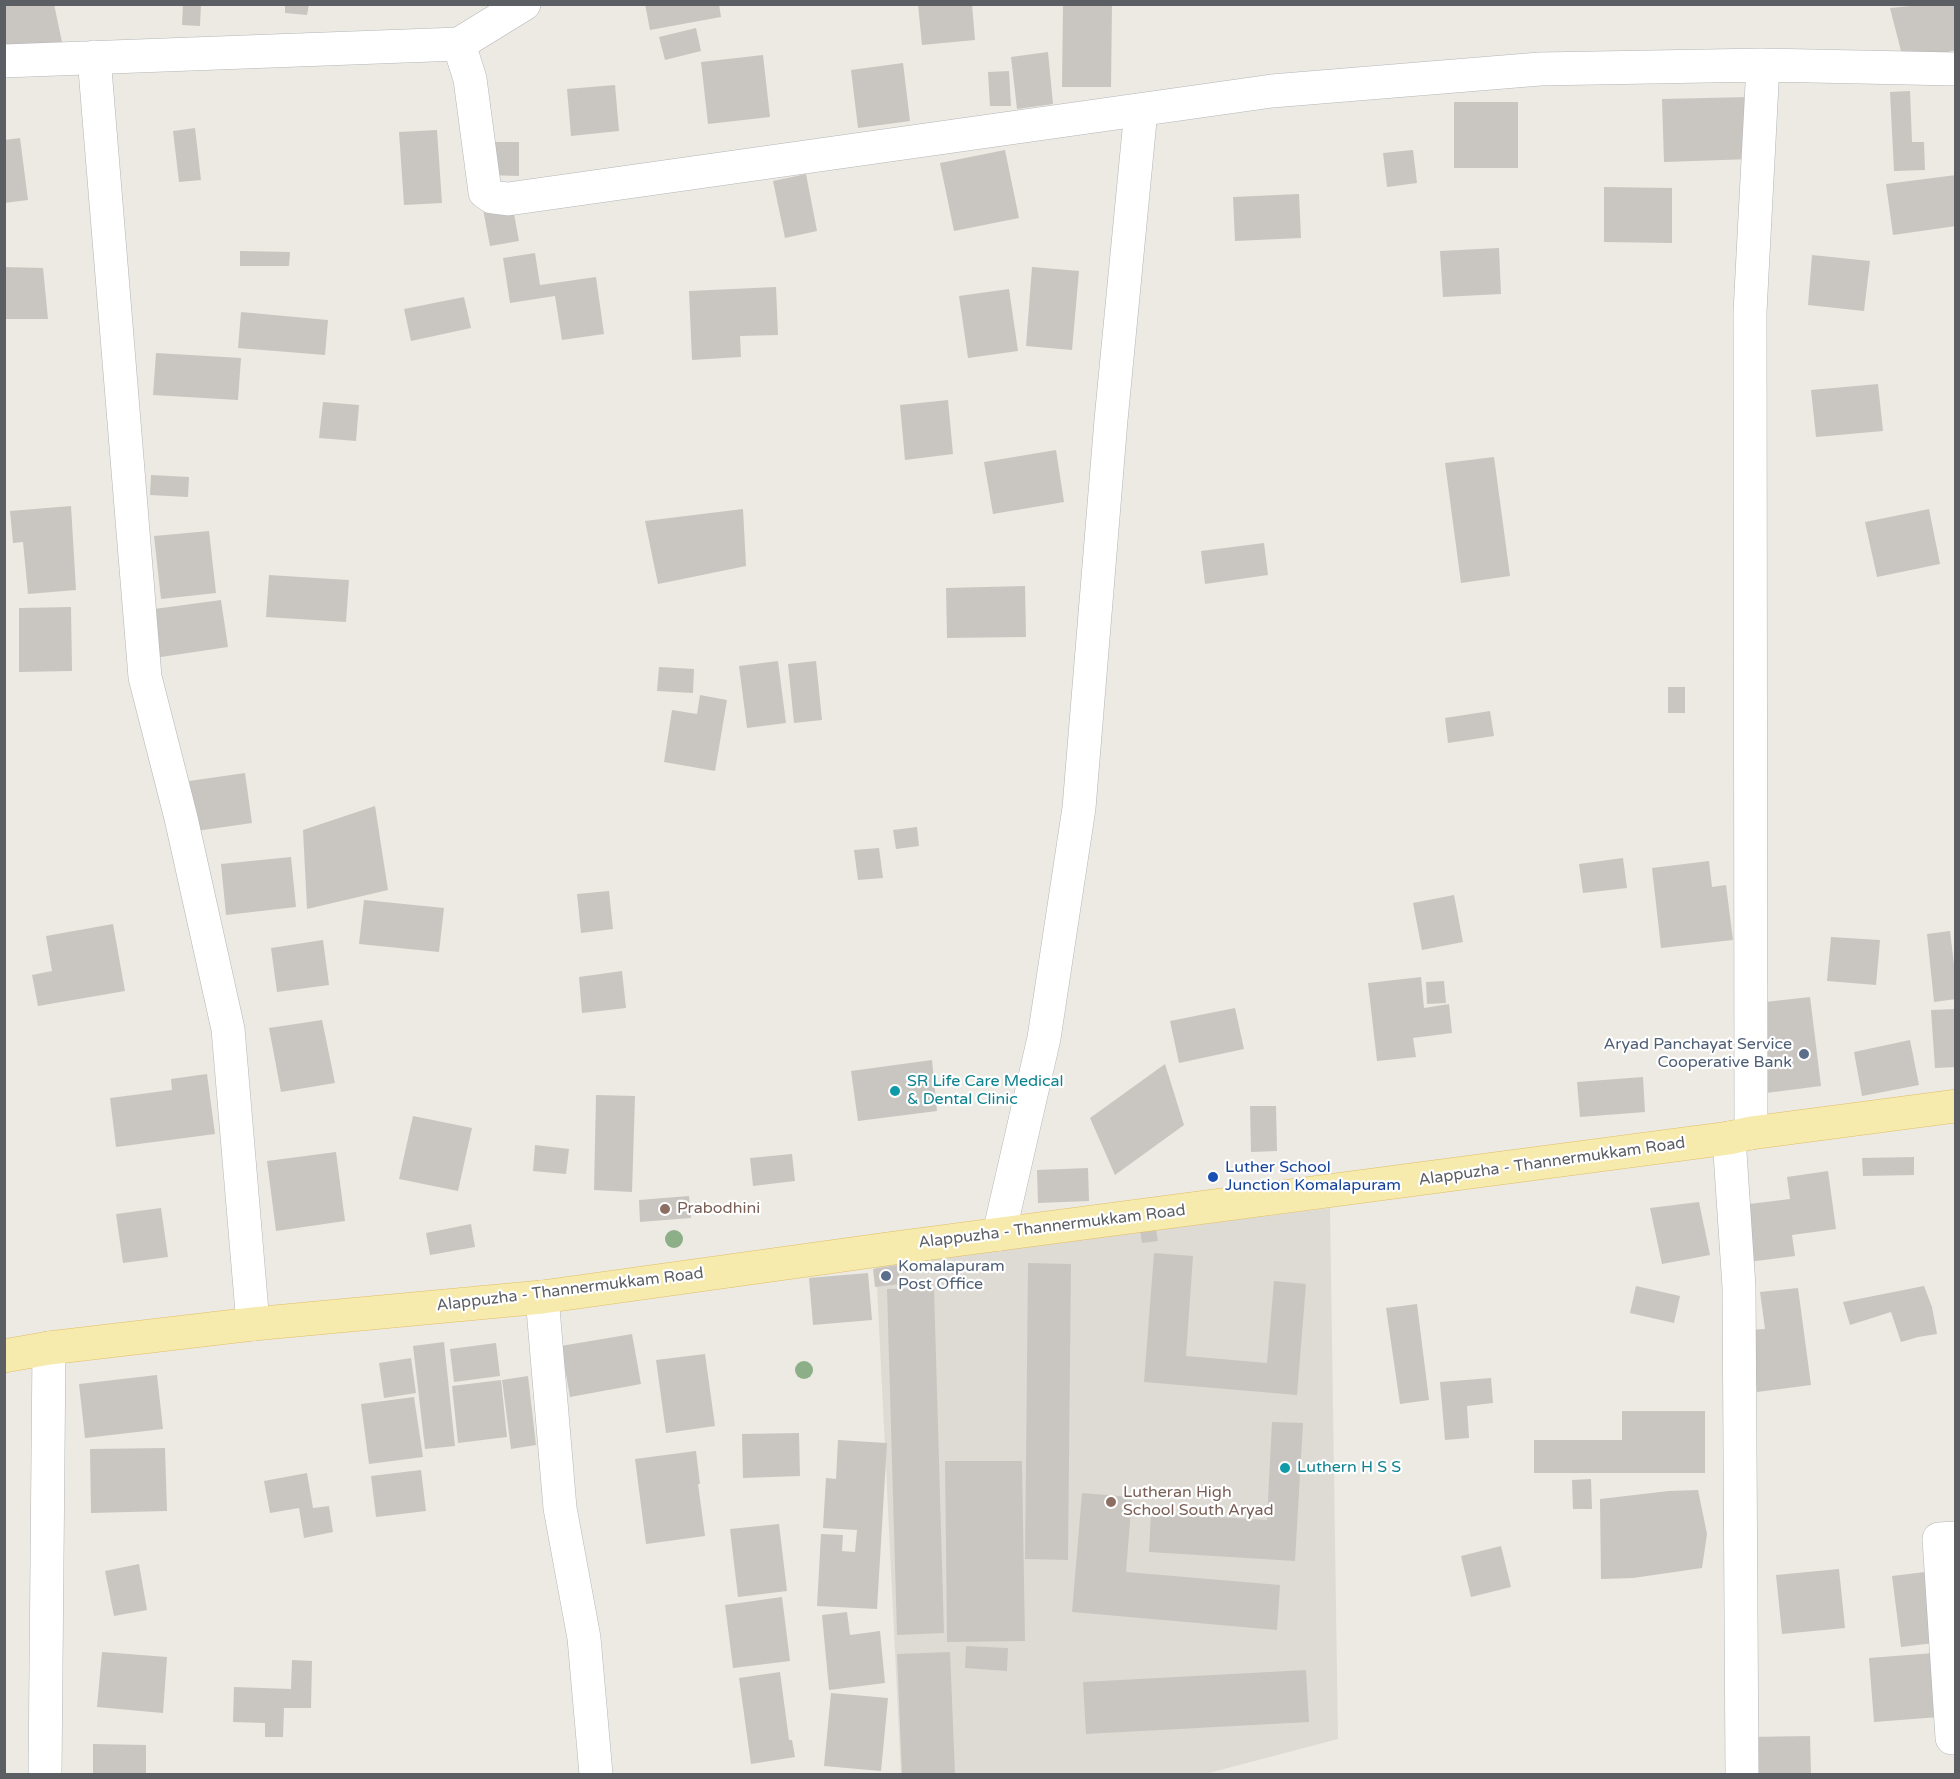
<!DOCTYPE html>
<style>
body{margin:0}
#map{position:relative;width:1960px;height:1779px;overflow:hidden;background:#eceae2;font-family:"Varela Round",sans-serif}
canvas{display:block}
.frame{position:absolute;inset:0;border:6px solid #5b5e62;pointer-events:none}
</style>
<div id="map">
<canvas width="1960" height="1779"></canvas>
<div class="frame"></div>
</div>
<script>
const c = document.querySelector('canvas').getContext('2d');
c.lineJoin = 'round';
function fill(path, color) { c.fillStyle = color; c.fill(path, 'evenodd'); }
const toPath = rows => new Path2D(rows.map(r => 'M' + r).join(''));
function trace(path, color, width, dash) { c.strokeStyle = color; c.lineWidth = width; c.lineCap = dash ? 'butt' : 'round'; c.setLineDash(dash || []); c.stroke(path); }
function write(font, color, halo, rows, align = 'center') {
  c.font = font + ' "Varela Round",sans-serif'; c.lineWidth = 4.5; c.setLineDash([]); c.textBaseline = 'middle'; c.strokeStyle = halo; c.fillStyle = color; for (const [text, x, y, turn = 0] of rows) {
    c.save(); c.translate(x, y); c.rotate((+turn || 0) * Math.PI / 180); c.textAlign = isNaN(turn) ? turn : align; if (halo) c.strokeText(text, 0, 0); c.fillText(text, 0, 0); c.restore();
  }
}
fill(toPath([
 [1330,1208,1338,1739,1205,1774,901,1774,876,1265]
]), '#dedbd4');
fill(toPath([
 [4,4,54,4,62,42,4,53],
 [183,4,201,4,200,26,182,25],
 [285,4,309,4,307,15,285,13],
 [645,4,719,4,721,17,650,30],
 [918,4,972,4,975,40,922,45],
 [1063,4,1112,4,1111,87,1062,87],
 [1932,4,1956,4,1956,50,1948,52,1902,55,1890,8],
 [696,28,701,51,665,60,659,37],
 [1048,52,1053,104,1017,109,1011,57],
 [763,55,770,117,708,124,701,62],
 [903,63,910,121,858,128,851,70],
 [1009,71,1011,106,990,106,988,72],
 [615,85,619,131,571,136,567,89],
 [1910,91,1912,142,1924,142,1925,170,1894,171,1890,92],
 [1749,97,1751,159,1664,162,1662,99],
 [1454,102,1518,102,1518,168,1454,168],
 [195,128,201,180,179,182,173,131],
 [437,130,442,203,404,205,399,132],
 [20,138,28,200,4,203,4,140],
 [488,142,519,142,519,176,487,175],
 [1005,150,1019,218,954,231,940,163],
 [1413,150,1417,183,1387,187,1383,153],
 [806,174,817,231,785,238,773,181],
 [1956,175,1956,226,1893,235,1886,184],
 [1604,187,1672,188,1672,243,1604,242],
 [1299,194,1301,238,1235,241,1233,197],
 [512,203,519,241,490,246,483,209],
 [1499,248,1501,294,1443,297,1440,251],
 [240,251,290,252,289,266,240,266],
 [535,253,540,285,596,277,604,334,562,340,555,296,510,303,503,258],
 [1812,255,1870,261,1864,311,1808,305],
 [4,267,43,268,48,319,4,319],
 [1032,267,1079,271,1072,350,1026,346],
 [776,287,778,335,740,336,741,357,692,360,689,291],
 [1009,289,1018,351,968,358,959,296],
 [464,297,471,328,411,341,404,309],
 [241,312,328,320,325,355,238,348],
 [156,353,241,358,238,400,153,395],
 [1878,384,1883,431,1816,437,1811,390],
 [948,400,953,454,905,460,900,405],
 [323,402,359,405,356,441,319,438],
 [1056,450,1064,502,993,514,984,462],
 [1494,457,1510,576,1461,583,1445,463],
 [151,475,189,477,188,497,150,495],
 [71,506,76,590,28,594,23,542,13,543,10,511],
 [743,509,746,566,658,584,645,521],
 [1929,509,1940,564,1877,577,1865,522],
 [209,531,216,593,161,599,154,536],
 [1264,543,1268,575,1205,584,1201,551],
 [269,575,349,580,346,622,266,617],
 [1025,586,1026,637,947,638,946,588],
 [221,600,228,647,154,658,147,610],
 [71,607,72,671,19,672,19,608],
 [778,661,786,723,747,728,739,666],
 [816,661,822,720,794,723,788,664],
 [659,667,694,669,693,693,657,691],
 [1668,687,1685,687,1685,713,1668,713],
 [700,695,727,700,715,771,664,762,672,710,697,714],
 [1490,711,1494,736,1448,743,1445,718],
 [245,773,252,823,196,831,189,781],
 [375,806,388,890,307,909,303,830],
 [917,827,919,846,896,849,893,830],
 [879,848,883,878,858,880,854,850],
 [291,857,296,907,226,915,221,864],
 [1623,858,1627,888,1583,893,1579,864],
 [1709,861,1712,887,1726,885,1733,940,1661,948,1652,868],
 [609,891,613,929,581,933,577,894],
 [1454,895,1463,942,1422,950,1413,903],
 [364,900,444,908,439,952,359,944],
 [113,924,125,991,38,1006,32,975,52,971,46,936],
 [1950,931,1956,981,1956,999,1934,1002,1927,934],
 [1831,937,1880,940,1876,985,1827,981],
 [323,940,329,985,277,992,271,948],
 [622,971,626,1008,582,1013,579,977],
 [1421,977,1424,1008,1449,1004,1452,1033,1413,1038,1416,1057,1377,1061,1368,983],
 [1444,981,1446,1003,1427,1004,1426,982],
 [1810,997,1821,1086,1766,1093,1756,1003],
 [1235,1008,1244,1049,1179,1063,1170,1021],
 [1956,1009,1956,1067,1935,1068,1931,1010],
 [322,1020,335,1083,281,1092,269,1028],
 [1910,1040,1919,1085,1862,1096,1854,1052],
 [932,1060,937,1111,858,1121,851,1071],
 [1165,1064,1184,1125,1115,1175,1090,1118],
 [207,1074,215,1134,116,1147,110,1098,172,1090,171,1079],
 [1643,1077,1645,1112,1580,1117,1577,1082],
 [596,1095,635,1096,632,1192,594,1190],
 [1250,1106,1276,1106,1277,1151,1251,1152],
 [413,1116,472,1128,458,1191,399,1179],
 [535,1145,569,1149,566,1174,533,1171],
 [336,1152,345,1221,276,1231,267,1161],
 [792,1154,795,1181,753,1186,750,1158],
 [1914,1157,1914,1175,1863,1176,1862,1158],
 [1088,1168,1089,1201,1038,1203,1037,1170],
 [1828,1171,1836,1229,1792,1235,1795,1256,1748,1262,1741,1205,1790,1199,1787,1177],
 [689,1196,691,1218,640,1222,639,1200],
 [1699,1202,1710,1255,1662,1264,1650,1208],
 [161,1208,168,1257,123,1263,116,1214],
 [471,1224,475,1247,430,1255,426,1233],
 [1156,1229,1158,1241,1142,1243,1140,1231],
 [1154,1253,1193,1256,1186,1356,1267,1363,1274,1281,1306,1284,1297,1395,1144,1382],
 [1028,1263,1071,1264,1068,1560,1025,1559],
 [898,1265,900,1284,875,1287,873,1269],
 [868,1273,872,1320,813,1325,809,1278],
 [1636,1286,1680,1296,1674,1323,1630,1313],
 [1924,1286,1932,1307,1937,1334,1918,1337,1901,1342,1891,1312,1850,1325,1843,1302],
 [934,1288,944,1633,897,1635,887,1289],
 [1798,1288,1811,1385,1757,1392,1749,1330,1765,1329,1760,1292],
 [1417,1304,1429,1400,1400,1404,1386,1308],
 [632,1334,641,1384,570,1397,561,1346],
 [444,1342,455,1446,425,1449,413,1346],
 [496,1343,500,1376,454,1382,450,1349],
 [705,1354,715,1426,666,1433,656,1360],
 [411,1358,416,1393,384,1398,379,1363],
 [157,1375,163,1429,85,1438,79,1384],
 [528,1376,536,1445,511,1449,502,1380],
 [1491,1378,1493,1403,1467,1406,1469,1438,1445,1440,1440,1382],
 [501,1380,507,1437,458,1443,452,1386],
 [414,1397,423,1457,369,1464,361,1404],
 [1622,1411,1705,1411,1705,1473,1534,1473,1534,1440,1622,1440],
 [1272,1422,1303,1423,1295,1561,1149,1552,1151,1513,1267,1520],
 [799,1433,800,1476,743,1478,742,1434],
 [838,1440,887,1443,877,1609,817,1606,821,1534,843,1535,842,1551,855,1552,857,1530,823,1528,826,1478,836,1479],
 [165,1448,167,1511,91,1513,90,1449],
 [696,1451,700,1484,698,1484,705,1536,646,1544,635,1459],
 [945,1461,1022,1461,1025,1641,947,1642],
 [421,1470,426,1511,376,1517,371,1476],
 [307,1473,313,1508,329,1506,333,1532,304,1538,299,1508,270,1513,264,1481],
 [1591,1479,1592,1509,1573,1509,1572,1480],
 [1698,1490,1707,1534,1702,1568,1633,1578,1601,1579,1600,1499,1669,1491],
 [1082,1493,1132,1497,1126,1572,1280,1585,1277,1630,1072,1612],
 [779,1524,787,1591,738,1597,730,1529],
 [1501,1546,1511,1587,1471,1597,1461,1556],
 [139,1564,147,1610,114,1616,105,1571],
 [1839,1569,1845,1628,1782,1634,1776,1575],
 [1933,1571,1942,1642,1901,1647,1892,1576],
 [782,1597,790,1661,733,1668,725,1605],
 [847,1612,850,1635,880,1631,885,1683,829,1690,822,1615],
 [966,1646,1008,1648,1007,1671,965,1668],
 [102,1652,167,1657,163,1713,97,1707],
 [950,1652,955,1774,902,1774,897,1654],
 [1934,1653,1939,1717,1874,1722,1869,1658],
 [292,1660,312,1661,311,1708,284,1708,283,1737,265,1737,265,1723,233,1722,234,1687,291,1689],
 [1306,1670,1309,1722,1086,1734,1083,1682],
 [780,1672,789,1740,792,1740,795,1757,751,1764,739,1678],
 [831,1693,888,1698,881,1771,824,1766],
 [1810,1736,1811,1774,1749,1774,1747,1737],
 [93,1744,146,1745,146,1774,93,1774]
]), '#c9c6c2');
const minor = toPath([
 [459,44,470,79,485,192,492,197,508,199,1272,91,1540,69,1763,65,1956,69],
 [94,57,145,677,181,818,228,1029,253,1324],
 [4,61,459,44,524,4],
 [1751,1133,1750,312,1763,65],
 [1729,1138,1739,1287,1742,1774],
 [999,1234,1044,1038,1079,808,1111,420,1141,110],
 [542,1297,560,1508,584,1638,596,1774],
 [1952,1738,1939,1539,1956,1538],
 [45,1774,49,1348]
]);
const major = toPath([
 [4,1356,49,1348,253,1324,542,1297,887,1249,1729,1138,1751,1133,1956,1106]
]);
trace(minor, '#b3b5b8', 34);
trace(major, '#e2be65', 34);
trace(minor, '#fff', 33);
trace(major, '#f6eaad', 33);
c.fillStyle = '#8caf88';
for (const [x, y] of [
 [674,1239],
 [804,1370]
]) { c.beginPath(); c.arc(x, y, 9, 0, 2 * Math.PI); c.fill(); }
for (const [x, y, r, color] of [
 [1804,1054,6,"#5c6f8a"],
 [895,1091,6,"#0f9aa8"],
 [1213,1177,6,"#1a4fb4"],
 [665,1209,6,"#8d6e63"],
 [886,1276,6,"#5c6f8a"],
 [1285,1468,6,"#0f9aa8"],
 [1111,1502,6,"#8d6e63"]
]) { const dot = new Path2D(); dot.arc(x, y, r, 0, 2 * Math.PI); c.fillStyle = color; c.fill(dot); trace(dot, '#fff', 2); }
write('16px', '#4e5e75', '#fff', [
 ["Aryad Panchayat Service",1792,1045],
 ["Cooperative Bank",1792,1063],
 ["Komalapuram",898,1267,"left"],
 ["Post Office",898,1285,"left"]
], 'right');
write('16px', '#0d838f', '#fff', [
 ["SR Life Care Medical",907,1082],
 ["& Dental Clinic",907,1100],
 ["Luthern H S S",1297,1468]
], 'left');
write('16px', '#5b5e62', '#fff', [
 ["Alappuzha - Thannermukkam Road",1552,1162,-8],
 ["Alappuzha - Thannermukkam Road",1052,1227,-7],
 ["Alappuzha - Thannermukkam Road",570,1290,-7]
]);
write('16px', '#164399', '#fff', [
 ["Luther School",1225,1168],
 ["Junction Komalapuram",1225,1186]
], 'left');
write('16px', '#785e54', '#fff', [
 ["Prabodhini",677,1209],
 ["Lutheran High",1123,1493],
 ["School South Aryad",1123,1511]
], 'left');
</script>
